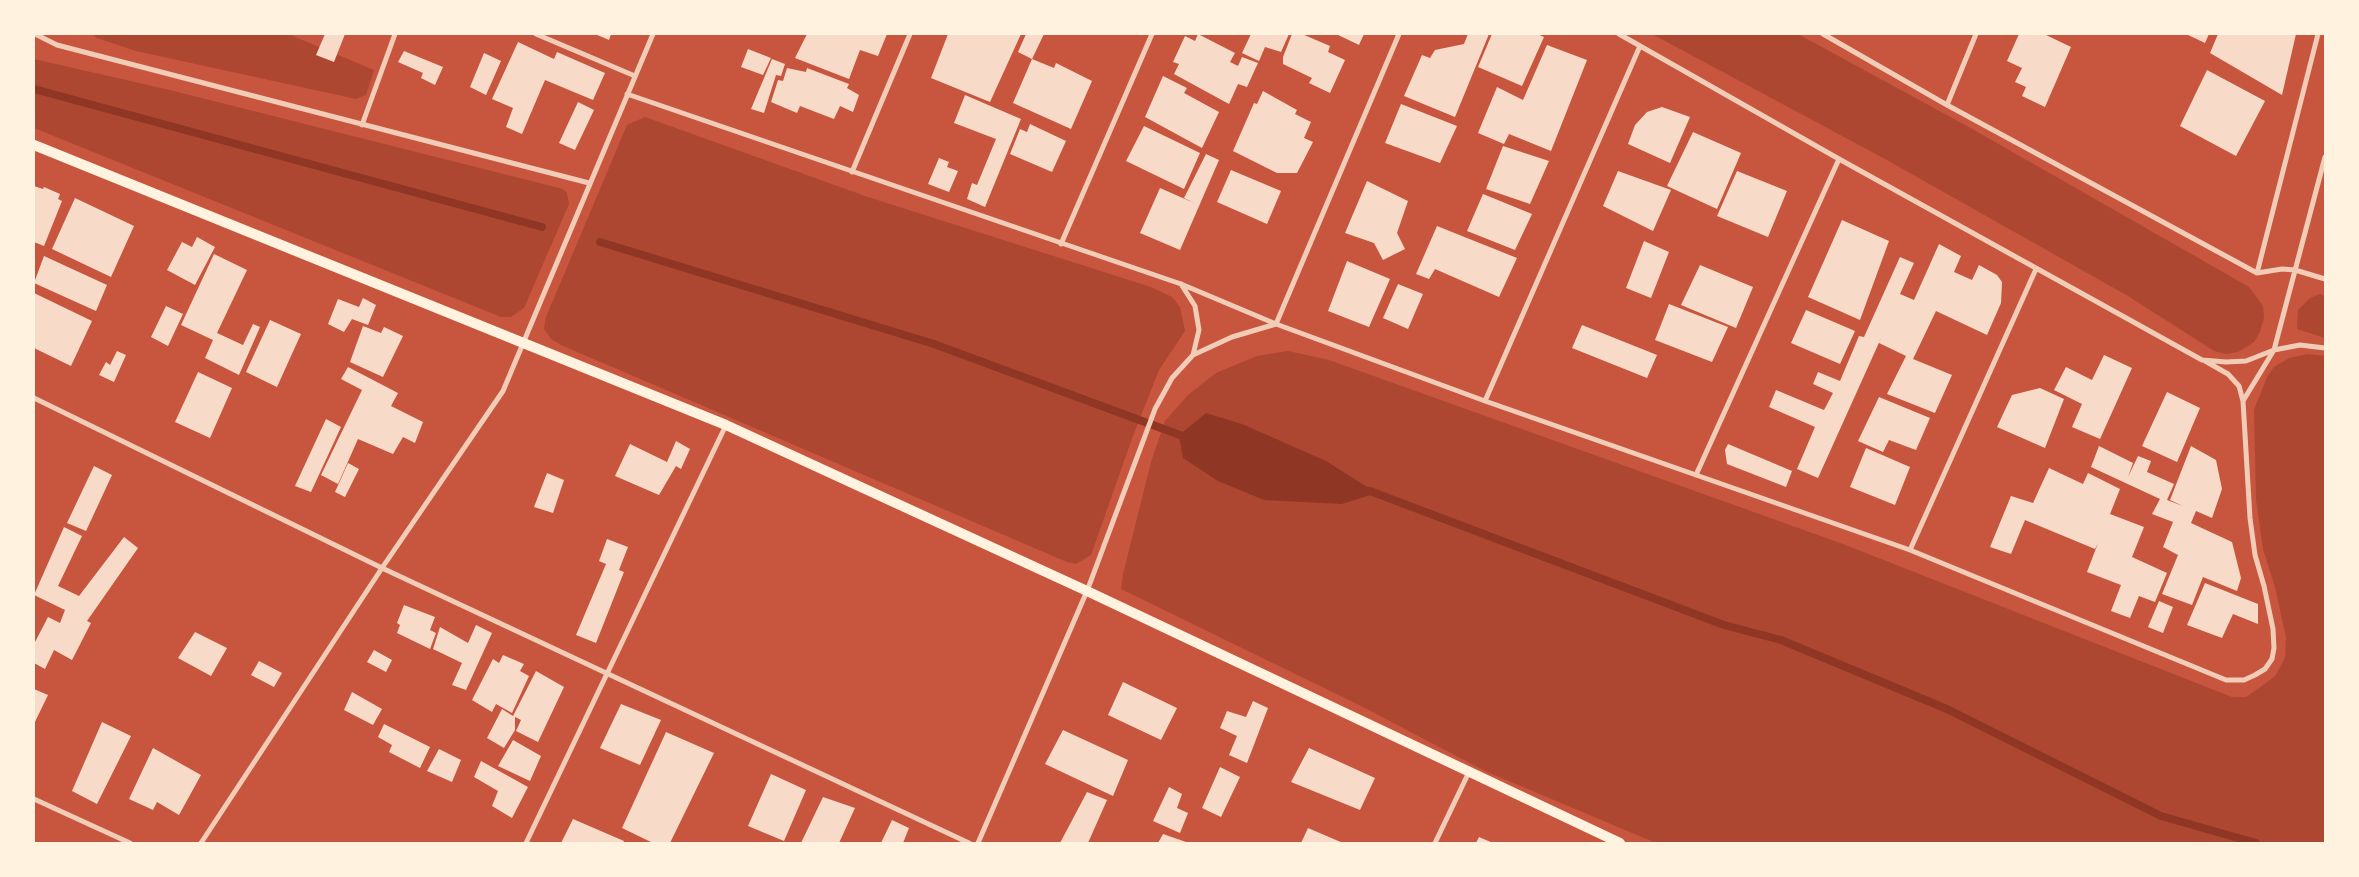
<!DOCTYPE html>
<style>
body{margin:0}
#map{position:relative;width:2359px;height:877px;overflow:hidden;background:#c8553d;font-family:"Sofia Sans Condensed",sans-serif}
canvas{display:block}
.frame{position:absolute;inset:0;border:35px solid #fff3e0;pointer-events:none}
</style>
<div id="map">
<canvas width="2359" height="877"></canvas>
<div class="frame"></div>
</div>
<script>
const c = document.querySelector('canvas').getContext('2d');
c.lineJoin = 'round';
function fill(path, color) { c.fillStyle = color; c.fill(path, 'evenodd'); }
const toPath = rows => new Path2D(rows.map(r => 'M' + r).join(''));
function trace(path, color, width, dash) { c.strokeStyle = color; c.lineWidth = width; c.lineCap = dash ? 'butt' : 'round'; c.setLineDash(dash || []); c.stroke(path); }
fill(toPath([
 [92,34,288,34,374,70,366,95,356,99,136,51,97,38],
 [1652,34,1798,34,1967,126,2249,287,2263,306,2264,318,2260,332,2254,342,2238,352,2226,354,2214,351,2128,296,1885,159],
 [34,59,174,91,563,189,567,193,569,204,524,308,511,317,501,317,34,128],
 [645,117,868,197,1151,287,1172,297,1180,307,1185,331,1159,370,1133,436,1091,555,1076,564,1067,562,561,345,551,339,544,329,546,317,627,125],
 [2320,294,2325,296,2325,338,2297,329,2298,310,2310,298],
 [1288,351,1329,360,1843,544,2232,697,2246,697,2259,688,2275,676,2285,658,2286,638,2275,587,2263,549,2256,500,2254,410,2267,377,2274,367,2289,358,2308,354,2325,356,2325,843,1656,843,1485,771,1361,706,1121,589,1123,574,1151,462,1165,421,1188,395,1216,373,1257,356]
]), '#ae4732');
fill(toPath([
 [1206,413,1242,424,1326,461,1377,493,1342,504,1264,500,1218,481,1183,458,1179,435]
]), '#8f3625');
trace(toPath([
 [34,89,542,227],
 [600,242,934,344,1188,438],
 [1370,491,1724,625,1781,640,1947,709,2161,816,2256,843]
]), '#8f3625', 8);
fill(toPath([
 [325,34,345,34,334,62,316,55],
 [595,34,611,34,609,40],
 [807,34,887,34,878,56,860,50,849,79,795,58],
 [948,34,1021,34,990,102,931,78],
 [1026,34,1044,34,1032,59,1018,52],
 [1198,34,1235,53,1230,62,1238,66,1242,57,1258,63,1247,87,1238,84,1229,104,1174,74,1179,64,1173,62,1185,36,1195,41],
 [1251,34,1289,34,1281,52,1265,47,1259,61,1242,53],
 [1292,34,1302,34,1330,46,1328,52,1345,60,1330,93,1309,83,1312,78,1283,64,1283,57],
 [1336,34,1364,34,1359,45],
 [1468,34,1489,34,1455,117,1404,96,1422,55,1430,58,1435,50,1464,44],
 [1492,34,1537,34,1544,37,1522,86,1478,67],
 [2019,34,2044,34,2071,47,2045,107,2022,96,2026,87,2015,82,2022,68,2007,61],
 [2186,34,2209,34,2205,43],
 [2218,34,2296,34,2282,95,2210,53],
 [518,42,554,59,557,52,605,73,593,100,545,80,522,134,506,127,513,108,492,99],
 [1547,45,1587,60,1551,151,1509,134,1504,144,1478,133,1497,87,1523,100],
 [748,49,771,58,763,75,741,67],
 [404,51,443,67,435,85,421,78,423,73,398,62],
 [484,53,501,61,486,95,470,87],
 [772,59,785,64,781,76,776,75,764,113,751,109],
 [1032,59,1054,68,1056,63,1092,81,1071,129,1013,103],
 [787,68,806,72,807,68,849,84,847,88,859,95,853,112,840,106,834,119,800,106,797,113,771,102,778,80,783,81],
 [2207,70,2265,101,2236,156,2180,126],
 [1163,76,1187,88,1184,93,1219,112,1202,148,1145,117],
 [1263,91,1297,110,1295,114,1311,122,1304,138,1313,142,1297,173,1277,173,1233,151,1254,103,1257,104],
 [965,95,1021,119,985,207,967,199,972,183,977,185,996,139,954,123],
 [578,102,594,110,575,150,559,143],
 [1401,104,1457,126,1440,163,1385,143],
 [1662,107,1690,117,1670,163,1628,144,1635,125,1647,112],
 [1030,124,1066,141,1052,172,1010,154,1020,129,1027,132],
 [1144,126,1200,153,1184,189,1126,161],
 [1693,132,1741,153,1717,209,1667,186],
 [1503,146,1549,161,1530,204,1486,189],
 [1206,154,1219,160,1180,250,1140,233,1160,188,1194,203,1184,198],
 [939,158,949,162,947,167,958,171,949,192,928,184],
 [1231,170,1281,191,1267,224,1217,202],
 [1618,171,1671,190,1653,231,1603,206],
 [1737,171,1787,191,1768,237,1717,216],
 [1367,181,1408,201,1397,233,1405,249,1383,260,1374,243,1345,233],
 [34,186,43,189,44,187,60,194,58,199,62,201,44,246,34,242],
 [1483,194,1532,214,1515,250,1467,231],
 [75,198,134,226,111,277,52,249],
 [1842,220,1889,241,1860,320,1808,297],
 [1437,226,1517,258,1499,297,1435,269,1429,279,1416,274],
 [197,237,215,247,195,285,167,270,182,242,192,247],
 [1644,241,1669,252,1651,298,1626,288],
 [1939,244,1961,256,1954,272,1972,280,1979,265,1997,275,2002,282,2001,303,1987,335,1936,311,1913,359,1952,375,1935,413,1887,394,1906,356,1879,343,1882,336,1818,478,1797,469,1815,427,1769,407,1776,390,1824,410,1833,393,1813,384,1818,372,1840,381,1859,336,1864,337,1900,257,1914,263,1900,294,1914,300],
 [214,254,247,270,217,333,243,345,253,324,260,327,239,375,205,358,213,340,181,325],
 [44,256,107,285,96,311,34,283],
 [1347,261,1390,279,1369,327,1328,311],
 [1700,265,1753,287,1736,328,1681,305],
 [1398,284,1423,294,1408,329,1383,318],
 [34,293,92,321,71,366,34,348],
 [363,298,376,305,368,325,352,319,344,332,328,324,338,299,359,307],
 [1669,304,1728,327,1712,362,1655,340],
 [166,306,183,314,168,346,151,337],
 [1806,310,1855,331,1840,364,1791,343],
 [270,320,301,334,277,387,246,372],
 [1582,325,1657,355,1647,378,1572,348],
 [363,326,381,333,384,327,403,336,383,377,350,362],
 [117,351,126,355,114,382,99,375,106,362,110,365],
 [2104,355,2132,368,2100,439,2072,427,2082,404,2054,390,2066,367,2092,380],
 [348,367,398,393,391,406,423,422,415,443,403,437,393,454,358,439,338,484,321,475,362,390,341,379],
 [198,372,232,388,210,438,175,422],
 [2040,388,2064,399,2045,448,1997,427,2012,395],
 [2167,392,2200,408,2177,462,2142,446],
 [1879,397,1930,418,1916,450,1889,440,1883,452,1858,441],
 [326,419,341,427,311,492,295,486],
 [676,441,690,449,681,469,676,466,659,495,615,476,630,444,667,462],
 [1728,444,1792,471,1786,487,1727,464,1725,450],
 [2099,446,2133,463,2128,477,2138,456,2151,461,2147,472,2174,484,2167,500,2183,506,2170,500,2191,446,2216,460,2222,489,2212,518,2196,511,2191,523,2232,542,2241,578,2237,591,2203,577,2192,605,2162,594,2178,555,2163,547,2173,522,2152,514,2160,499,2091,467],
 [1866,448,1910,467,1895,505,1850,487],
 [348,463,359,469,345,497,335,492],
 [94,466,112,475,86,531,67,523],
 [2049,468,2083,484,2088,473,2120,489,2110,514,2144,527,2132,557,2167,573,2155,602,2139,596,2130,618,2111,611,2121,585,2087,572,2098,543,2095,549,2025,520,2011,554,1990,547,2011,496,2033,503],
 [547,473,564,480,553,513,534,507],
 [64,527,82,536,58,586,79,596,124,537,138,548,87,621,91,623,72,660,54,650,45,669,34,663,34,644,48,617,60,623,65,610,34,595],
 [607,539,628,547,619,570,624,572,596,643,576,635,606,564,599,561],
 [2205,583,2258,604,2258,624,2233,614,2222,638,2187,625],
 [2159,601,2173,607,2163,633,2148,627],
 [404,605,435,617,430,630,436,633,430,649,397,633,400,625,397,623],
 [476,625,492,633,466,690,452,685,462,663,433,649,440,627,468,643],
 [195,632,227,648,211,676,178,658],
 [374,650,392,660,386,672,367,662],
 [503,655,524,664,520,671,529,676,512,713,496,704,492,712,472,700,493,659,499,663],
 [259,661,282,673,274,687,251,675],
 [536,671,564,687,538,742,516,731,521,720,515,717,515,730,504,748,487,738,502,709,513,716],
 [1123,682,1177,708,1161,740,1108,715],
 [34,689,48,695,34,724],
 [352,692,382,709,373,725,344,710],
 [1253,701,1268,708,1247,763,1229,755,1237,736,1220,728,1227,711,1246,717],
 [621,704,661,720,640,765,600,748],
 [102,722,131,736,97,804,72,791],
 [384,724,430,747,420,768,389,752,392,745,378,737],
 [1063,730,1128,760,1113,796,1045,764],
 [666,732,714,753,670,843,653,843,622,828],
 [513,740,541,756,530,781,498,766],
 [153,748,201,775,179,815,157,802,153,810,129,799],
 [1309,748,1375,778,1360,810,1291,782],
 [439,749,461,760,452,782,427,771],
 [481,761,528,787,512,818,492,806,498,791,474,777],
 [1220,767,1240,777,1221,817,1202,808],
 [771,774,806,790,784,841,748,826],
 [1169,787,1182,794,1177,808,1188,813,1180,833,1153,821],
 [1087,792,1107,800,1088,843,1060,843],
 [823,797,855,808,839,843,801,843],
 [573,819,624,841,623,843,561,843],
 [892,820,909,828,903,843,881,843],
 [1308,828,1343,843,1301,843],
 [1163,834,1189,843,1158,843],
 [1479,837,1493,843,1476,843]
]), '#f7dbc8');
trace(toPath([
 [35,34,57,45,589,183],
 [536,34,635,76],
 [1619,34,1839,159,2202,360,2226,362,2246,361,2274,350,2300,345,2325,348],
 [1823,34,1947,105,2257,273,2282,269,2295,270,2325,279],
 [627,94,1181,284,1276,324,1485,401,1910,550,2226,680,2244,680,2255,675,2265,669,2272,659,2274,648,2273,629,2264,586,2255,555,2250,518,2243,401,2274,350,2325,157],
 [1947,105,1976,34],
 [362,125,395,34],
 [852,172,910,34],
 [1061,244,1152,34],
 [2257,273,2318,34],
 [1181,284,1195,306,1199,330,1193,355],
 [2205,361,2228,374,2239,386,2243,401],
 [34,398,382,568,969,843],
 [1485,401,1640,46],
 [1696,475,1839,159],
 [1910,550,2036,269],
 [34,799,130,843],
 [201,843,382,568,503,391,653,34],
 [526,843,726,425],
 [978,843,1087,591,1155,409,1172,378,1193,355,1232,337,1276,324,1399,34],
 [1435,843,1469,772]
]), '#f1ccb7', 5);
trace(toPath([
 [34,145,726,425,1087,591,1620,843]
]), '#fff3e0', 10);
</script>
